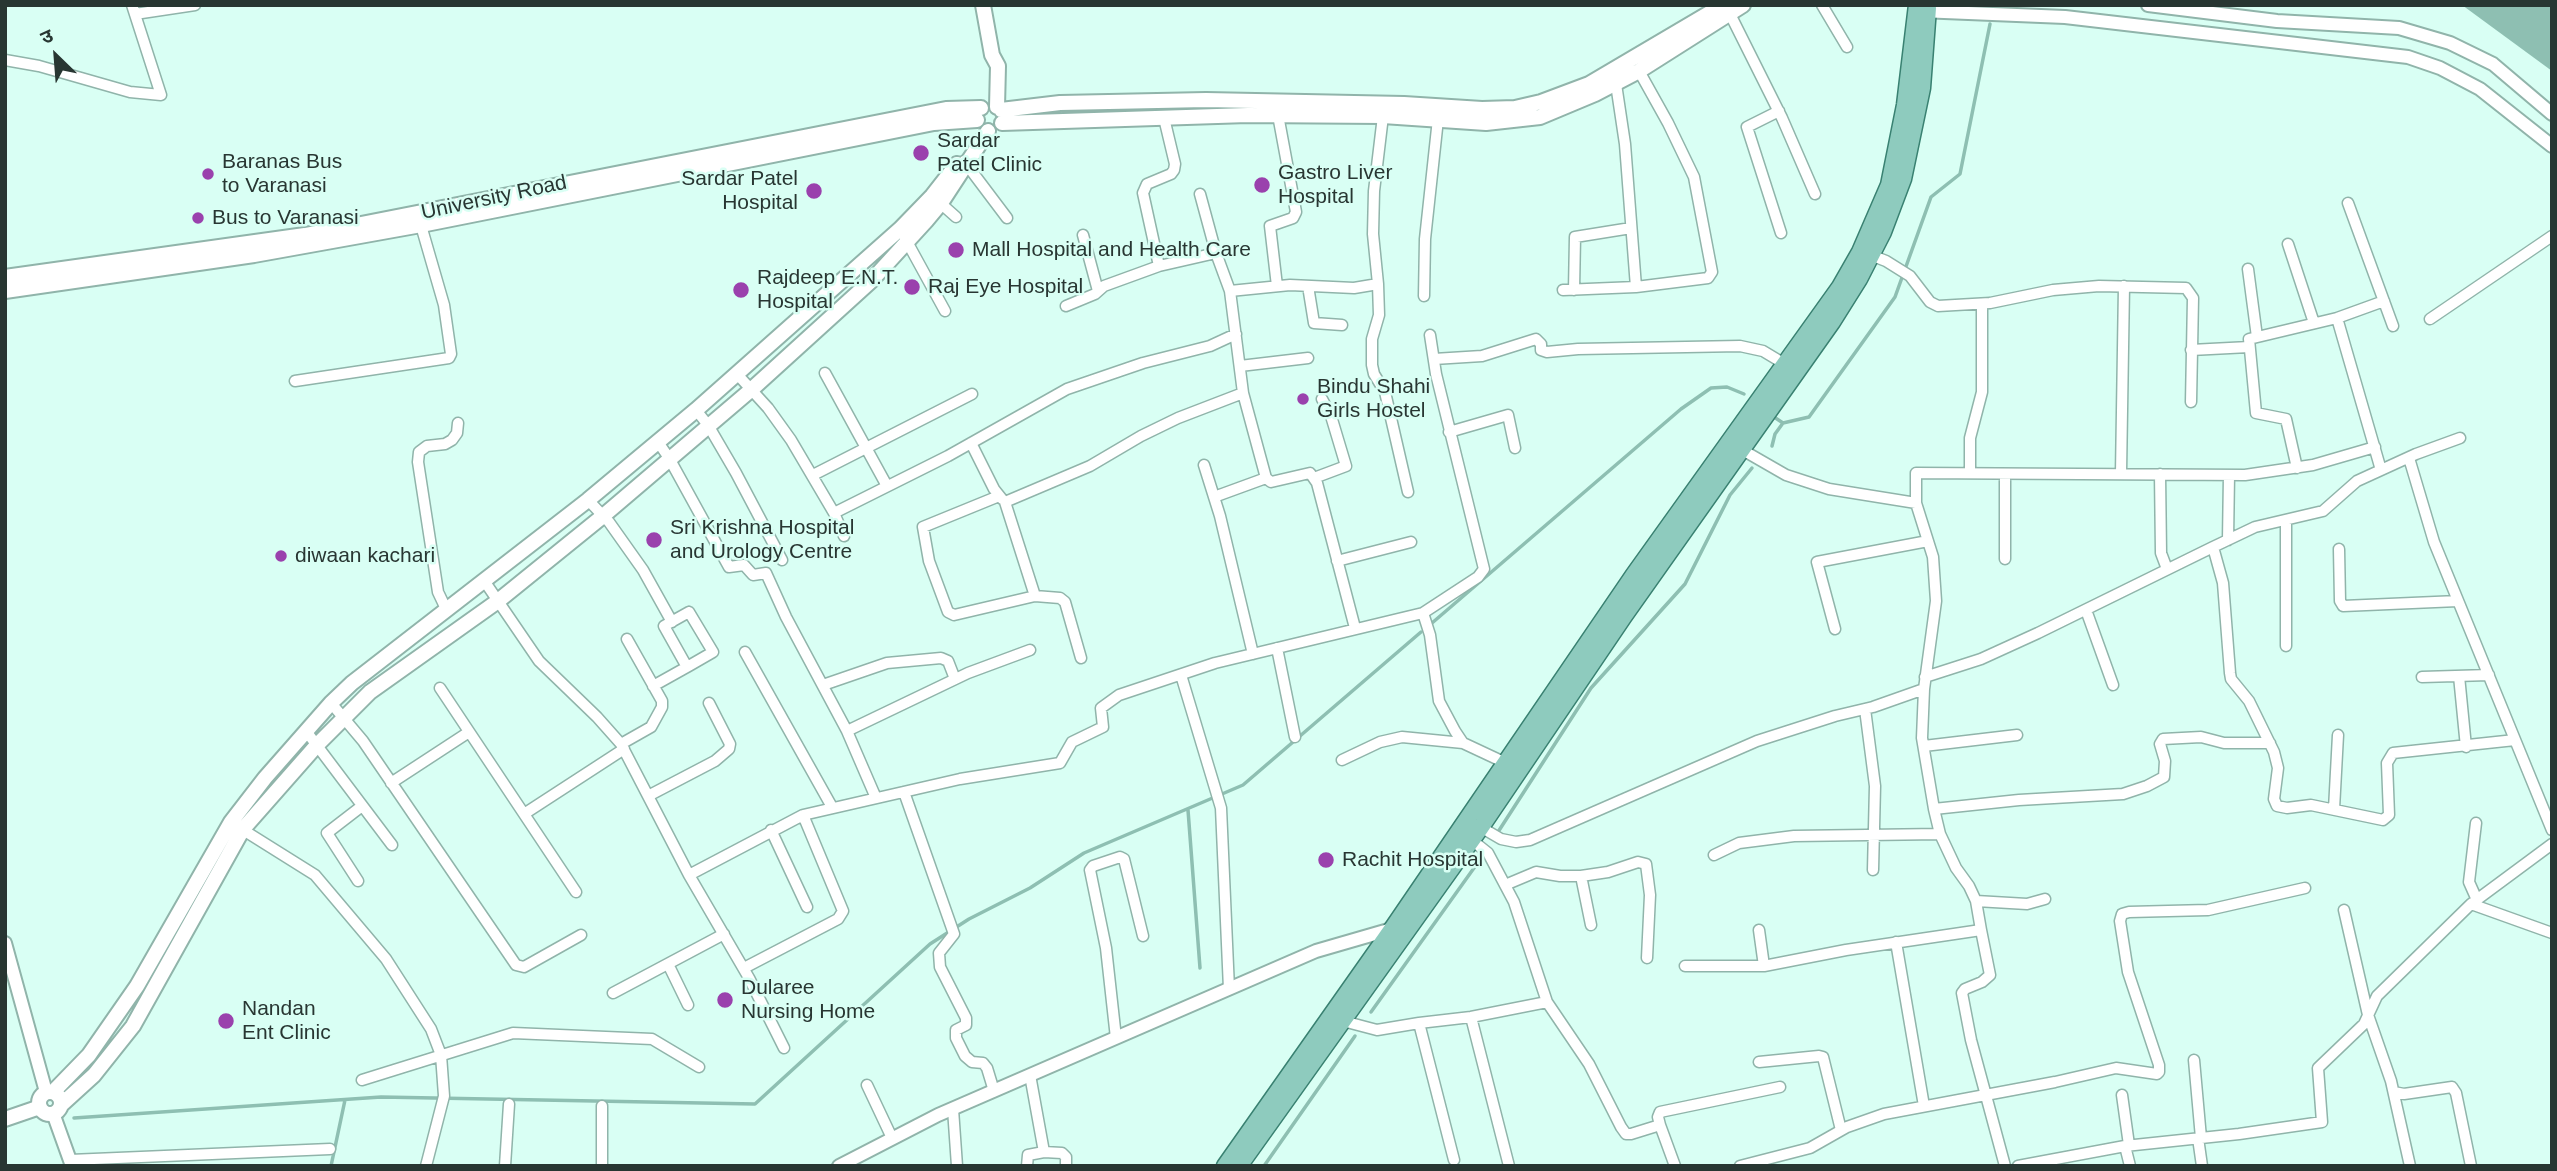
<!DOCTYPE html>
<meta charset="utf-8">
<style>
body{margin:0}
#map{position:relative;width:2557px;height:1171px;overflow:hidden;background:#d9fff4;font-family:Helvetica,"Noto Sans Devanagari",sans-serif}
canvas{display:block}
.frame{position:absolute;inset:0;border:7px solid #283632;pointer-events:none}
.north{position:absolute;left:21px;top:21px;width:70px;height:70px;-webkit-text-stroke:5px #d9fff4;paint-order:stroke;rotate:335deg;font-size:19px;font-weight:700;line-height:28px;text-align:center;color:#283632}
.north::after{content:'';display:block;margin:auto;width:24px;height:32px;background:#283632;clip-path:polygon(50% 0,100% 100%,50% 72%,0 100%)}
</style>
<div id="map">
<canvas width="2557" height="1171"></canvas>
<div class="frame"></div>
<div class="north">उ</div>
</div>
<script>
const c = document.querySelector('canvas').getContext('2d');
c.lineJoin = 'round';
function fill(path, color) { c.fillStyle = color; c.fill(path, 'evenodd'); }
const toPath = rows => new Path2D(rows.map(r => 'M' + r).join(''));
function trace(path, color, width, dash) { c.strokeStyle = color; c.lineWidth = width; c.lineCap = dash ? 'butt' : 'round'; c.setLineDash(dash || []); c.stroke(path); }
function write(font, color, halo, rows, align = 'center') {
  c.font = font + ' Helvetica,sans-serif'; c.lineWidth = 5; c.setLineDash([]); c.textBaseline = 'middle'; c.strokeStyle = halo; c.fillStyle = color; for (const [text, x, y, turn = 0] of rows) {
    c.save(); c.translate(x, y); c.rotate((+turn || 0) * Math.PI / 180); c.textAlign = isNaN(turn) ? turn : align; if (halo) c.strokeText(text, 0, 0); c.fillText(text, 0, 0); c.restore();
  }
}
fill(toPath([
 [2462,5,2552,5,2552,71]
]), '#8ebfb2');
trace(toPath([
 [1774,417,1783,423,1809,417,1895,297,1931,197,1960,174,1990,24],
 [1772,446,1775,434,1783,423],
 [1432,623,1681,409,1711,388,1727,387,1744,394],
 [1188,810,1200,968],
 [1498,832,1591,688,1685,584,1730,495,1752,468],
 [1371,1012,1479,861],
 [74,1118,381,1097,755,1104,930,944,969,919,1030,888,1084,853,1243,785,1421,632],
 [331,1166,345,1100],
 [1264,1166,1355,1036]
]), '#8ebfb2', 3.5);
const minor = toPath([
 [1822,5,1847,47],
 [135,14,195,5],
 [1730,14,1782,118,1815,194],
 [5,60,39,66,130,92,161,95,132,5],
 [1616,84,1625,144,1636,287],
 [1779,111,1747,127,1781,233],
 [964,161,1007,218],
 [1200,194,1216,253,1230,291,1243,393,1266,478],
 [938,201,956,217],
 [2348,203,2393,326],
 [1083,235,1098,291],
 [905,238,945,311],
 [2288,244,2314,323],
 [1868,254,1886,261,1910,276,1930,302,1938,306,1990,303,2053,290,2099,286,2186,288,2193,298,2191,402],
 [1159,266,1143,193,1147,184,1171,174,1174,170,1175,164,1164,118],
 [2248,269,2257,337],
 [1378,284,1379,315,1372,339,1372,365,1374,374,1385,392,1408,492],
 [1277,286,1270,226,1293,218,1296,212,1278,115],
 [1308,286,1314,323,1342,325],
 [1563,290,1636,287,1708,278,1712,272,1694,177,1668,123,1639,71],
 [1574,290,1575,237,1631,228],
 [1230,291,1290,285,1354,288,1378,284,1373,234,1374,191,1383,116],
 [1424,296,1425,239,1438,119],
 [1066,306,1095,294,1104,286,1159,266,1216,253],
 [2337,318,2381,470],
 [2430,319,2552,236],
 [2191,350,2249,347],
 [1434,359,1482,356,1536,339,1541,344,1541,350,1547,352,1578,349,1740,346,1763,351,1788,366],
 [1240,366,1308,358],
 [825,373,887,486],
 [737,374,768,408,791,440,834,513,844,536],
 [295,381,449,358,451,354,444,305,420,222],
 [696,410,708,425,736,473,782,560],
 [1449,432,1508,415,1515,448],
 [658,442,669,458,729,567,744,565,753,575,766,573,786,617,847,731,876,798],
 [971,443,994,489,1002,499],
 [2409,458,2434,542,2552,830],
 [1204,465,1220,516,1253,654],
 [2297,468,2286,419,2256,413,2249,339,2337,318,2384,301],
 [1970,473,1970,438,1982,392,1982,304],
 [2121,473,2124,286],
 [2160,474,2161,553,2167,569],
 [813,475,972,394],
 [1314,478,1346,466,1331,416,1322,399],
 [999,496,923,527,929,561,948,612,954,615,1035,596,1060,598,1065,602,1081,658],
 [1214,497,1266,478,1271,482,1310,473,1317,483,1355,628],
 [588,500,609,522,643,570,672,622],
 [1916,503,1916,473,2245,475,2313,465,2375,447],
 [834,513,948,456,1067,389,1143,363,1210,346,1236,334],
 [2286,520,2286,646],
 [2228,540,2229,475],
 [2213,547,2255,527,2323,511,2357,481,2416,454,2460,438],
 [2339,549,2340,601,2343,606,2458,601],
 [2005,559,2005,474],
 [1337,561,1411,542],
 [485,582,539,661,597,717,621,744,689,875,749,978,784,1048],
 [1035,596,1005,502,1090,466,1141,436,1178,418,1243,393],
 [2086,610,2113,685],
 [447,611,438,592,418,462,419,452,427,446,445,444,452,440,457,433,458,423],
 [689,612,713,652,687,667,664,626,689,612],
 [1423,613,1478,577,1484,569,1436,374,1430,335],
 [1835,629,1817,562,1928,541],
 [1277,648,1295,737],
 [745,652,832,807],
 [1181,675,1221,808,1229,989],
 [2459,676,2466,747],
 [1925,677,1981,659,2038,633,2213,547,2223,583,2230,673,2231,679,2249,701,2274,752,2278,768,2274,799,2277,806,2287,808,2311,805,2383,820,2389,815,2387,763,2393,753,2515,740],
 [2422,677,2489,675],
 [823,685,887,663,941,658,948,661,955,679],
 [653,686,687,667],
 [440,688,576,892],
 [1924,689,1922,738,1934,809,1940,834,1956,868,1969,886,1976,901,2027,904,2045,899],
 [331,703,363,741,516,965,524,967,581,935],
 [1865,709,1875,786,1873,870],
 [306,731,392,845],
 [847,731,968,673,1030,650],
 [621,744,651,727,662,707,662,701,627,639],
 [1924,746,2017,735],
 [1342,760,1380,742,1402,737,1463,743],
 [391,783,469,732],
 [904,792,954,934,939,953,940,967,966,1018,966,1025,956,1030,956,1038,965,1056,972,1062,983,1063,987,1068,994,1091],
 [648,796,715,761,729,749,730,744,709,703],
 [1934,809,2019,800,2123,794,2147,786,2164,777,2165,761,2160,744,2163,739,2201,737,2224,743,2270,743],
 [2334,809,2338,735],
 [524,814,624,749],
 [2476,823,2469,882,2477,900],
 [1477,825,1501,839,1516,842,1530,840,1757,741,1835,716,1873,707,1924,689,1936,601,1933,557,1916,503,1829,489,1786,475,1739,448],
 [240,828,315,875,386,959,431,1029,441,1055,444,1096,426,1166],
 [771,830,807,907],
 [1468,837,1488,853,1514,902,1547,1002,1589,1064,1621,1127,1626,1134,1631,1134,1660,1125,1675,1166],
 [1714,855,1739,843,1794,836,1940,834],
 [689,875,803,815,960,779,1060,763,1072,742,1103,727,1101,708,1119,695,1215,663,1423,613,1430,635,1439,701,1455,731,1463,743,1510,765],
 [1581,876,1591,925],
 [358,881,327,833,362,806],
 [1505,885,1536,872,1560,876,1581,876,1608,872,1638,862,1646,864,1650,895,1647,958],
 [1976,901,1981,930],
 [2471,904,2552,933],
 [2344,910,2368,1015,2391,1081,2410,1166],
 [1759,930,1764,966,1846,950,1981,930,1990,975,1982,982,1965,989,1962,993,1971,1040,2005,1166],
 [1896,942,1924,1106],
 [668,964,688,1005],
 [1685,966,1764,966],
 [744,968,838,919,843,911,803,815],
 [613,993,724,934],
 [1471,1017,1509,1166],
 [1339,1020,1377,1030,1419,1023,1454,1160],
 [1419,1023,1471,1017,1547,1002],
 [1116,1038,1106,948,1090,870,1093,866,1120,857,1124,859,1143,936],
 [2194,1060,2201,1138],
 [1759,1062,1819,1056,1823,1057,1841,1130],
 [1030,1075,1044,1152],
 [362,1080,513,1033,652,1039,699,1067],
 [867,1085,892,1138],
 [2394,1092,2404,1094,2452,1087,2456,1093,2471,1166],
 [2122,1095,2129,1145],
 [953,1109,957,1166],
 [1660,1125,1658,1117,1660,1112,1780,1087],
 [2198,1138,2202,1166],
 [2125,1146,2130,1166],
 [70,1160,330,1149],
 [505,1166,509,1104],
 [602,1166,602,1106],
 [1027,1166,1028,1155,1044,1152,1062,1153,1066,1157,1066,1166],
 [1740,1166,1810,1148,1847,1127,1884,1114,2055,1082,2116,1068,2157,1074,2159,1072,2159,1065,2128,972,2120,921,2122,914,2129,912,2208,910,2305,888],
 [2018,1166,2125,1146,2239,1134,2322,1122,2318,1068,2364,1024,2377,996,2471,904,2552,844]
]);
const tertiary = toPath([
 [2148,5,2277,21,2399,28,2450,43,2493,64,2552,114],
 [1920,11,2065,17,2408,57,2440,68,2480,89,2552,146],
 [5,943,46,1092],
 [53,1113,72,1166],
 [839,1166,938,1115,1316,951,1392,929,1394,930]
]);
const secondary = toPath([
 [983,5,992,55,998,66,997,107],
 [1001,110,1060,103,1206,100,1404,104,1482,109,1515,108,1541,102,1589,84,1723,5],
 [1002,123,1248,115,1383,116,1486,123,1540,117,1595,94,1639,71,1743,5],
 [5,277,305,235,946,109,981,108],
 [5,291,254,255,421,225,934,123,977,120],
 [53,1092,89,1055,137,986,231,822,265,778,331,703,352,683,588,500,696,410,900,229,932,196,957,164],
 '39 1103a11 11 0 1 1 22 0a11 11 0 1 1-22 0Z',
 [61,1105,94,1075,133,1026,243,829,317,745,370,692,498,601,603,516,752,389,872,280,926,221,941,203,988,131],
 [5,1119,40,1107]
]);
const primary = toPath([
 [1225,1166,1392,929,1633,576,1840,287,1860,252,1889,185,1905,105,1917,5],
 [1239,1166,1481,827,1624,616,1832,322,1859,279,1883,232,1903,179,1922,88,1928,8]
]);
trace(minor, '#90b4aa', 13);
trace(tertiary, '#90b4aa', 16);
trace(secondary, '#90b4aa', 18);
trace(primary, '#398171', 19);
trace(minor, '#fff', 10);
trace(tertiary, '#fff', 12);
trace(secondary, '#fff', 14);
trace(primary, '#8ecbbe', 16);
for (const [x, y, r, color] of [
 [921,153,9,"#9a41ad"],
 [208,174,7,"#9a41ad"],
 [1262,185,9,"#9a41ad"],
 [814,191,9,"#9a41ad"],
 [198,218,7,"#9a41ad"],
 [956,250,9,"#9a41ad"],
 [912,287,9,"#9a41ad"],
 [741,290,9,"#9a41ad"],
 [1303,399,7,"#9a41ad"],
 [654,540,9,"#9a41ad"],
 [281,556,7,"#9a41ad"],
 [1326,860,9,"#9a41ad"],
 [725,1000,9,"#9a41ad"],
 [226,1021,9,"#9a41ad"]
]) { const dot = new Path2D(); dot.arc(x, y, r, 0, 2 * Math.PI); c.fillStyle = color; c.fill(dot); trace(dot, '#d9fff4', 2.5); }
write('21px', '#283632', '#d9fff4', [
 ["Sardar",937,141],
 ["Patel Clinic",937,165],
 ["Baranas Bus",222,162],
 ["to Varanasi",222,186],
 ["Gastro Liver",1278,173],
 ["Hospital",1278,197],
 ["Sardar Patel",798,179,"right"],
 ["Hospital",798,203,"right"],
 ["Bus to Varanasi",212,218],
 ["Mall Hospital and Health Care",972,250],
 ["Rajdeep E.N.T.",757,278],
 ["Hospital",757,302],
 ["Raj Eye Hospital",928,287],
 ["Bindu Shahi",1317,387],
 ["Girls Hostel",1317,411],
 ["Sri Krishna Hospital",670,528],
 ["and Urology Centre",670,552],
 ["diwaan kachari",295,556],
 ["Rachit Hospital",1342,860],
 ["Dularee",741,988],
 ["Nursing Home",741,1012],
 ["Nandan",242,1009],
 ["Ent Clinic",242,1033]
], 'left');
write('21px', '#283632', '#d9fff4', [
 ["University Road",494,198,-12]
]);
</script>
